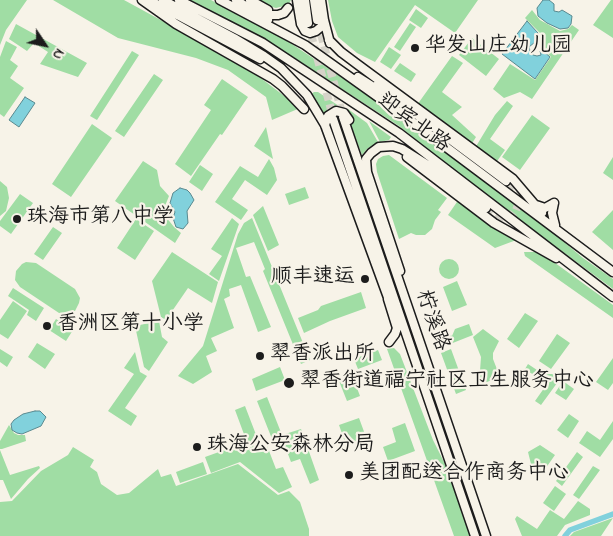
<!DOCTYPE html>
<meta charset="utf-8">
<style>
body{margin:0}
#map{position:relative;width:613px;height:536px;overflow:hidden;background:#f7f3e8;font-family:"Indie Flower",sans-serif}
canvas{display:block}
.north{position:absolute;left:20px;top:20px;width:50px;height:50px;-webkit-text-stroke:4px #f7f3e8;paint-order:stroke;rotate:124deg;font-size:14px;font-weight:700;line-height:20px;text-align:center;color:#1c1c1c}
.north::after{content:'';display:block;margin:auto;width:18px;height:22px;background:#1c1c1c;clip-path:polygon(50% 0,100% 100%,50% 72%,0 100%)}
</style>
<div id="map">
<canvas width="613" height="536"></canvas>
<div class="north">N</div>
</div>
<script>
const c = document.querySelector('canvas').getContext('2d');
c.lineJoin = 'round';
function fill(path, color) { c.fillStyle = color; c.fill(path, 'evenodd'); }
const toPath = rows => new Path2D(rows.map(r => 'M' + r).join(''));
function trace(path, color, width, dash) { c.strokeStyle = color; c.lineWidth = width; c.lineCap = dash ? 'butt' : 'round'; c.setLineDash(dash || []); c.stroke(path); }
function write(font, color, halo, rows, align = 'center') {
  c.font = font + ' "Indie Flower","LXGW WenKai TC",sans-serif'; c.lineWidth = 4.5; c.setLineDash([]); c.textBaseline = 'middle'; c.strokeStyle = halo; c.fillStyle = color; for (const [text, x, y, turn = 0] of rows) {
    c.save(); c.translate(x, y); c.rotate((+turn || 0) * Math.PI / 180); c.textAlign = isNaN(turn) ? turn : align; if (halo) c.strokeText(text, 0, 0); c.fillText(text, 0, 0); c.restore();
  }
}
fill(toPath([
 [0,0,27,0,6,30,0,45],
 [53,0,124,0,245,66,300,108,272,120,266,97,228,70,196,58,118,38],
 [189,0,211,0,286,40,405,120,461,164,533,216,583,258,613,279,613,289,455,172,399,126,282,50],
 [257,0,291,0,288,5,276,8,268,6],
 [328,0,478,0,455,33,415,5,375,62,357,53,338,37,332,21],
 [611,0,613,0,613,38,593,25],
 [416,9,428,18,421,28,409,20],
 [532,10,540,20,560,31,568,29,572,25,579,30,532,99,520,92,504,98,493,89,510,64,535,80,551,57,543,49,540,33,525,18],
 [410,23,416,27,400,51,394,47],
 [16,24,87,63,78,77,40,64,48,52,34,43,27,51,9,39],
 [472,38,499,59,486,76,459,55],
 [6,41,17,47,10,60,18,66,10,78,24,88,4,117,0,114,0,57],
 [389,47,401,55,391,69,380,62],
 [132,51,139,55,97,120,90,116],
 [452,56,463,63,442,92,462,107,452,115,476,137,471,145,417,105],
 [400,63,416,74,411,82,394,71],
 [154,74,163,80,124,137,115,131],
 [222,79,248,97,222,135,220,134,191,176,175,164,211,110,204,105],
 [314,92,318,92,342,108,332,108,323,114,310,95],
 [507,101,513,106,490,139,505,150,495,164,475,148,495,115],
 [348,109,367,123,378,142,367,149,362,155,346,113],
 [532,115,550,128,520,170,502,157],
 [369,121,391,137,389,140,380,142],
 [92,124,112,138,71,197,52,184],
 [266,127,273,159,254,146],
 [389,155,447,198,438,210,441,212,435,220,432,229,425,235,416,235,411,233,399,239,377,172,376,164,378,159,383,156],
 [613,157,613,180,603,173],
 [269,159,274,168,277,180,267,195,245,180,232,199,248,210,241,220,215,202,240,166,258,177],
 [143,161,157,170,160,186,169,196,165,206,166,217,174,227,181,233,175,243,115,201],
 [200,165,213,174,202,191,189,182],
 [0,181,7,187,9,198,6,211,0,216],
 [305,187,309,198,289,205,285,194],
 [20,194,33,203,11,234,0,226,0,221],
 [459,199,519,239,495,248,448,215],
 [263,206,279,245,268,251,253,215],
 [613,210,613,250,592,232],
 [232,218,239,224,219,281,209,274,222,256,211,249],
 [252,218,310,360,301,364,263,271,265,269,254,242,236,248,246,277,250,276,271,327,258,332,241,285,229,289,230,296,224,299,234,328,211,338,217,351,206,356,212,372,193,384,178,376,203,346,238,234,244,223],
 [136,219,154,231,135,260,117,248],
 [53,227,62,233,43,260,34,254],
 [172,252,218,282,212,303,188,288,166,320,161,317,152,281],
 [524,252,540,252,613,305,613,318,525,256],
 '439 269a10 10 0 1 1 20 0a10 10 0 1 1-20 0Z',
 [26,262,36,263,75,289,80,298,79,303,75,311,67,315,59,313,20,287,15,280,16,271,22,264],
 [457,281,467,305,452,311,443,287],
 [13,288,44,308,36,321,27,315,29,310,8,296],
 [361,292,366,308,330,321,304,333,298,318,318,310,321,306],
 [13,301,27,311,8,339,0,334,0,320],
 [525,313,538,321,519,348,507,339],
 [56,319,73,330,66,341,49,330],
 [159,321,162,337,168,342,149,371,144,367,135,326],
 [469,324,473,335,440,348,436,336,445,332,452,336,455,329],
 [483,329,499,341,493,353,493,359,500,377,479,385,481,357,473,337],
 [557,334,570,343,551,369,539,361],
 [37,343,55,354,45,369,28,357],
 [394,348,400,354,433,440,449,472,471,536,454,536,387,349],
 [0,349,13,357,7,367,0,362],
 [451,349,466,390,456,394,441,353],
 [378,350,382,360,358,369,354,359],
 [135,352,140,372,147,376,125,408,137,416,131,426,108,411,134,374,124,368],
 [613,358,613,383,608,390,596,382],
 [528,364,543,374,553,374,560,379,541,405,535,401,547,384,525,369],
 [280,367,285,380,256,391,252,379],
 [352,375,360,396,347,401,339,381],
 [563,381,574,389,566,400,555,393],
 [267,397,282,435,301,429,319,480,310,484,300,459,291,462,283,441,274,444,257,401],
 [245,406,260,445,266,443,276,469,283,467,292,487,279,493,240,462,211,473,205,457,230,448,237,449,248,445,235,410],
 [569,414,579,421,568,438,557,430],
 [359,418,366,437,346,445,339,425],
 [613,421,613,439,600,457,579,443,587,431,600,440],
 [405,423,415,451,388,461,383,447,396,442,392,428],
 [9,425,14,433,18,435,25,435,26,441,2,449,0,449,0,441],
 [540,445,555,455,543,472,531,464,528,452],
 [73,447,94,460,90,467,97,472,101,484,117,495,129,493,158,469,161,477,171,474,176,486,238,464,278,495,289,491,300,502,309,529,309,536,0,536,0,502,12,501,41,471,68,455],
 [0,450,10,475,39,466,40,468,28,479,11,499,3,480,0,480],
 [577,452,583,457,562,486,556,481],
 [203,462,207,474,180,483,176,472],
 [593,466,600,470,579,499,573,495],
 [555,486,566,494,554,511,543,503],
 [578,501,590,509,590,515,565,525,557,536,522,536,515,519,517,516,537,529,550,510,564,519],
 [613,518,601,536,570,536,574,532]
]), '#a0dda4');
const water = toPath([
 [543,0,549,0,554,4,554,11,559,12,562,10,572,16,571,24,568,28,560,29,547,23,538,16,537,8,543,0],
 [527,21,538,33,535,42,529,47,530,51,533,55,537,56,541,55,540,51,542,50,550,57,535,79,502,54,527,21],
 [25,97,35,103,19,127,9,120,25,97],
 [180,188,187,190,190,193,194,200,187,211,188,223,183,229,176,227,173,218,175,212,170,203,173,193,180,188],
 [35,411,40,411,46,417,41,426,22,434,17,433,12,430,11,424,14,420,23,414,35,411]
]);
fill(water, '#81d1dc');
trace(water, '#59898f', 1);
trace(toPath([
 [565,536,570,530,613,514]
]), '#81d1dc', 5.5);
trace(toPath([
 [308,23,333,117],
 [318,23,343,117],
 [486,208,499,217,511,216,516,210,520,200,520,195,515,187,506,181]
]), '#d6d3c9', 8, [8, 4]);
const primary = toPath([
 [142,0,176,24,273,79,282,86,304,109],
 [149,0,260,59],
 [163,0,234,38,264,56,281,68,307,95,325,125,390,303],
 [179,0,263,43,399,133,613,297],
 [220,0,305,45,406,117,613,272],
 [236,0,268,20],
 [250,0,268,10],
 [297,0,301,24,305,31,310,33,316,31,322,26,324,20],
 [305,0,308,23],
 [314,0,317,20],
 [321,0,324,20,330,43],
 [261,11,269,15,278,15,284,13,288,8],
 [329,40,341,52,357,64,513,179,542,213],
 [358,77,380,91],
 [377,85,506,181],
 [343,117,486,536],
 [333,119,475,536],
 [325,125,328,116,336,111,344,113,349,120],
 [407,157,494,223,556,258],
 [434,169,486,208],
 [554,203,552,213,555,225],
 [536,205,545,208,554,203],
 [400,271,367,172,366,159,371,153,379,147,393,146,402,149,437,171],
 [388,299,397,328,395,334,389,342]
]);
trace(primary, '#1c1c1c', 11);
trace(primary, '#f7f3e8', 8);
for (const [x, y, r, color] of [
 [415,48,5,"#1c1c1c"],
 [17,219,5,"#1c1c1c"],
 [365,279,5,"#1c1c1c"],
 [47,326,5,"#1c1c1c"],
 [260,356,5,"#1c1c1c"],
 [289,383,6,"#1c1c1c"],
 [197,447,5,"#1c1c1c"],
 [349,475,5,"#1c1c1c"]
]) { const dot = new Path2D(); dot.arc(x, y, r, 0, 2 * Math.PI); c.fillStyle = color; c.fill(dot); trace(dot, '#f7f3e8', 2); }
write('21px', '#1c1c1c', '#f7f3e8', [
 ["华发山庄幼儿园",425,48],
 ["珠海市第八中学",27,219],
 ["顺丰速运",355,279,"right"],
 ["香洲区第十小学",57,326],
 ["翠香派出所",270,356],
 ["翠香街道福宁社区卫生服务中心",300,383],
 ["珠海公安森林分局",207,447],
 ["美团配送合作商务中心",359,475]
], 'left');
write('21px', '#1c1c1c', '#f7f3e8', [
 ["迎宾北路",413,124,36],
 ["柠溪路",431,321,71]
]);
</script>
